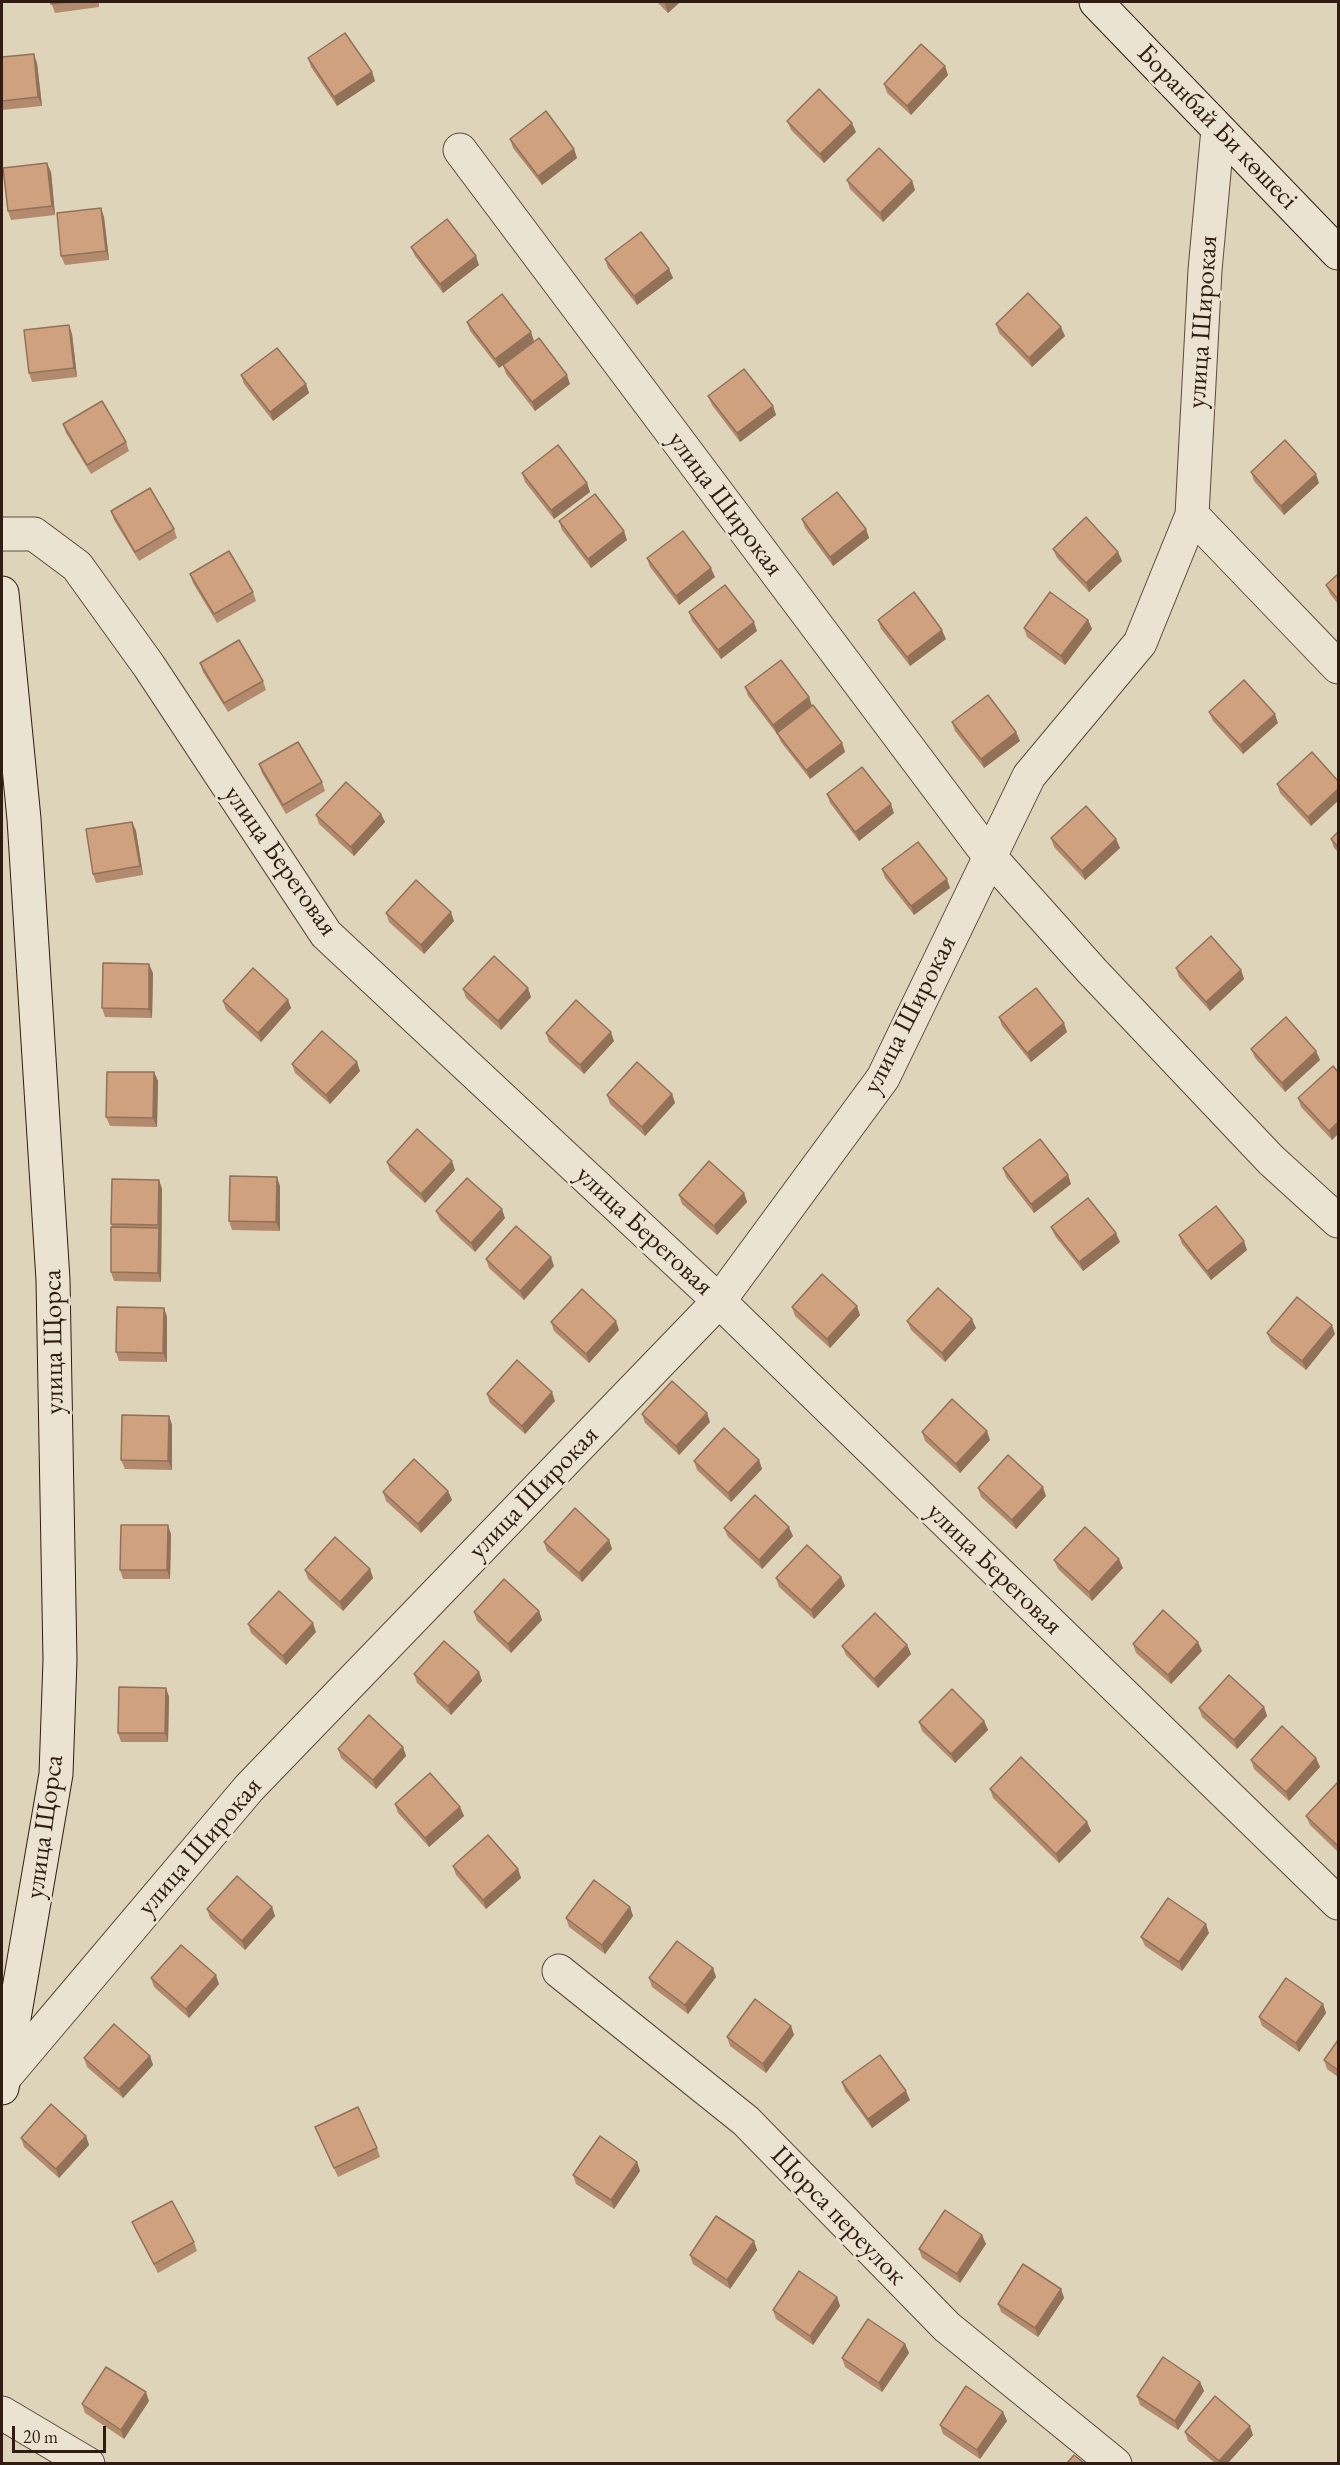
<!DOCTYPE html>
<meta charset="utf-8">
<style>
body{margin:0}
#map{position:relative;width:1340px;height:2465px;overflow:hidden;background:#ded4b9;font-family:"EB Garamond",serif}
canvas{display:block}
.frame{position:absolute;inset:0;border:3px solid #311c14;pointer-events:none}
.scale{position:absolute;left:12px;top:2426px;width:94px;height:27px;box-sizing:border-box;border:3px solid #311c14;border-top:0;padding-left:8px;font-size:18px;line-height:21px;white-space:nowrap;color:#311c14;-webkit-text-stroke:4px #eae3d2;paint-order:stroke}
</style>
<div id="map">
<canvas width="1340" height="2465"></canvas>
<div class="frame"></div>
<div class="scale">20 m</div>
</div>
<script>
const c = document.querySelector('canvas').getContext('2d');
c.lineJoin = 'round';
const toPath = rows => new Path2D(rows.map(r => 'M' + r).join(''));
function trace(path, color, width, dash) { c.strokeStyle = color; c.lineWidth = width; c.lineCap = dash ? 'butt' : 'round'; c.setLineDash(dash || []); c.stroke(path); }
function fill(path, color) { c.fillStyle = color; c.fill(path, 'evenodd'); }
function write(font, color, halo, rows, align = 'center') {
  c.font = font + ' "EB Garamond",serif'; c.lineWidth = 5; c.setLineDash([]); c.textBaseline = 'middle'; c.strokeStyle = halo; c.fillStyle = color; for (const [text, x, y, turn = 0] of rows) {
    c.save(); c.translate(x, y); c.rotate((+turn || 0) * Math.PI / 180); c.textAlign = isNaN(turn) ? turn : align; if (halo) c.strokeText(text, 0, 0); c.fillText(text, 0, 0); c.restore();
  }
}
const street = toPath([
 [460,150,990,857,1092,971,1271,1160,1338,1221],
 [1192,515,1338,667],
 [2,534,34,534,77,566,149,666,326,934,719,1301,1338,1903],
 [559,1971,746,2121,947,2327,1115,2464],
 [4,2078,249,1788,719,1301,883,1078,1029,776,1140,643,1192,515,1205,270,1218,129],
 [2,2413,88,2464]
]);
const secondary = toPath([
 [1096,2,1338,253],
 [2,593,24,819,53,1280,60,1660,56,1774,2,2088]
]);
trace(street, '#5c4a3d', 35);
trace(secondary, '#311c14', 35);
trace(street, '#eae3d2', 33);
trace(secondary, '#eae3d2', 33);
fill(toPath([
 [51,2,99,2,99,7,55,13],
 [657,2,680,2,668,13],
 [2,57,37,63,42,106,2,110],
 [308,58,372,72,375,81,337,106,311,67],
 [945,66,948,75,911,115,887,93,884,84],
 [787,121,856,132,824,163,791,130],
 [510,139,574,149,577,158,542,185,513,148],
 [51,172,55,215,11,220,8,211],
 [847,180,912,181,915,190,883,222,850,189],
 [104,217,109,260,65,265,61,256],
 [411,247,479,265,443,293,415,256],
 [605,259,669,269,673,278,637,305,608,268],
 [467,322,534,341,499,368,470,331],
 [996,324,1065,336,1032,367,999,333],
 [72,334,77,377,32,382,29,373],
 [503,365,570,384,535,411,506,374],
 [241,375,306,384,309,393,273,421,244,384],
 [708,396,773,406,776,415,740,442,712,405],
 [63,424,126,442,129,451,91,474,66,433],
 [1251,472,1319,483,1284,515,1254,481],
 [522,473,587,483,590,492,554,519,525,482],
 [111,511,174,529,177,538,139,561,114,520],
 [802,519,866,529,869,538,833,566,805,528],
 [559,521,627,540,591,568,562,530],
 [1053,549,1118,552,1122,561,1089,592,1057,558],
 [647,558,715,577,679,605,650,567],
 [190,574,253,592,256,601,217,623,193,583],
 [1338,574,1338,604,1330,594,1326,585],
 [689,612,757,631,721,659,692,621],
 [878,620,946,639,910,666,881,629],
 [1088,620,1092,629,1065,665,1027,637,1024,628],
 [200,663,263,681,266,690,228,712,203,672],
 [745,687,809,697,812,706,842,743,845,752,810,779,781,742,777,733,777,734,748,696],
 [1209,712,1278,723,1243,754,1213,721],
 [952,722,1016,732,1020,741,984,768,955,731],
 [1312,752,1311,826,1280,793,1277,784],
 [259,764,322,782,325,791,286,814,262,773],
 [827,794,894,813,859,841,830,803],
 [381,814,385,822,354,856,319,824,316,815],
 [132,822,136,831,143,875,96,883,93,874],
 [1338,832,1338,852,1334,848,1331,839],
 [1051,838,1116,839,1120,848,1085,880,1054,847],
 [882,869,950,888,914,915,885,878],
 [386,913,454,921,424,954,389,922],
 [1176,968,1241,970,1244,979,1210,1011,1179,977],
 [153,973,152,1018,105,1017,102,1008],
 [463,989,531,997,501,1030,466,998],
 [288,1000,291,1008,261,1042,226,1010,223,1001],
 [999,1017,1067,1032,1031,1062,1002,1026],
 [546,1033,614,1041,584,1074,549,1042],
 [1251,1049,1316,1051,1320,1060,1285,1092,1255,1058],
 [292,1064,360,1071,330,1104,295,1073],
 [154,1072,158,1081,157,1127,110,1126,106,1117],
 [1338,1072,1332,1140,1301,1107,1298,1098],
 [672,1094,675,1103,645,1136,610,1104,607,1095],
 [387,1162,455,1170,425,1203,390,1171],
 [1003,1168,1068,1175,1071,1184,1034,1213,1006,1177],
 [159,1180,162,1189,161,1282,114,1281,111,1272,112,1227,111,1224],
 [280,1186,280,1231,232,1230,229,1221],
 [744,1193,747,1202,717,1235,682,1204,679,1195],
 [436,1211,505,1218,475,1252,440,1220],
 [1051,1227,1120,1242,1083,1271,1055,1236],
 [1179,1235,1247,1250,1211,1280,1182,1244],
 [486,1259,554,1266,524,1300,489,1268],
 [792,1307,860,1315,830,1348,795,1316],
 [164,1308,167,1317,167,1362,119,1361,116,1352],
 [907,1321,976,1328,945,1362,911,1330],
 [551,1322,619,1330,589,1363,554,1331],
 [1267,1333,1335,1334,1306,1370,1271,1342],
 [487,1394,555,1401,525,1434,490,1403],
 [642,1414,710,1422,679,1455,645,1423],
 [169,1416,172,1425,172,1470,125,1469,121,1460],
 [922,1432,990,1440,960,1473,925,1441],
 [759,1460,762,1469,731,1502,697,1470,694,1461],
 [978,1488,1046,1496,1016,1529,981,1497],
 [448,1491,452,1500,421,1533,386,1501,383,1492],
 [724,1528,793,1536,762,1569,728,1537],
 [171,1534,170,1579,123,1579,120,1570],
 [609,1540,612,1549,582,1582,547,1551,544,1542],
 [1054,1560,1123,1568,1092,1601,1058,1569],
 [370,1569,373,1578,343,1611,308,1579,305,1570],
 [841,1577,845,1586,814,1619,779,1587,776,1578],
 [539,1611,542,1620,511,1653,477,1621,474,1612],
 [248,1624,316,1632,286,1665,251,1633],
 [1133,1644,1202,1651,1171,1684,1136,1653],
 [907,1645,911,1654,878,1688,846,1655,842,1646],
 [479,1672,482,1681,451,1715,417,1683,414,1674],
 [166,1688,169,1697,168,1742,121,1742,118,1733],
 [1264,1707,1267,1716,1237,1749,1202,1717,1199,1708],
 [984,1721,988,1730,955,1763,922,1731,919,1722],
 [403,1747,406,1756,376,1789,341,1758,338,1749],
 [1316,1758,1320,1767,1289,1801,1254,1769,1251,1760],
 [1338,1784,1338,1852,1310,1825,1306,1816],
 [990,1789,1087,1822,1091,1831,1059,1863,993,1798],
 [395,1804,460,1807,464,1816,429,1847,398,1813],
 [453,1866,518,1869,521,1878,486,1909,456,1875],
 [272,1907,275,1916,245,1950,210,1918,207,1909],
 [630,1907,633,1916,605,1954,569,1927,566,1918],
 [1209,1933,1182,1971,1145,1946,1141,1937],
 [713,1968,716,1977,688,2014,652,1987,649,1978],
 [151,1978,219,1984,189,2018,154,1987],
 [1323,2004,1326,2013,1299,2052,1262,2026,1259,2017],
 [791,2026,794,2035,766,2073,730,2046,727,2037],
 [1338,2040,1338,2077,1327,2069,1324,2060],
 [150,2056,153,2065,123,2098,87,2067,84,2058],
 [842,2082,910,2100,872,2128,845,2091],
 [315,2127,377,2148,380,2157,338,2177],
 [86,2136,89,2145,59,2178,24,2147,21,2138],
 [637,2162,640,2171,614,2209,576,2184,573,2175],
 [132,2222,194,2242,197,2251,158,2273,136,2231],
 [982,2235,986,2244,960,2283,922,2258,919,2249],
 [754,2241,757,2250,730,2289,693,2264,690,2255],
 [1061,2289,1064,2298,1038,2337,1001,2312,998,2304],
 [837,2297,840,2306,813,2345,776,2319,773,2310],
 [905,2344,909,2353,882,2392,845,2367,842,2358],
 [1200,2382,1204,2391,1178,2430,1140,2405,1137,2396],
 [149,2401,124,2439,85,2413,82,2404],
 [1003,2412,1007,2421,980,2459,943,2434,940,2425],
 [1185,2432,1253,2435,1228,2463,1215,2463,1188,2441]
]), '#b38a6d');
fill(toPath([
 [668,2,680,2,668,13,665,4],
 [34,54,37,63,42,106,38,97],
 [945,66,948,75,911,115,907,106],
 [372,72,375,81,337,106,334,97],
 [852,123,856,132,824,163,820,154],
 [574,149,577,158,542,185,538,176],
 [47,163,51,172,55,215,52,206],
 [912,181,915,190,883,222,880,213],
 [101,208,104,217,109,260,106,251],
 [476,256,479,265,443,293,440,284],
 [669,269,673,278,637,305,634,296],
 [69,325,72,334,77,377,74,368],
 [1061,327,1065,336,1032,367,1029,358],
 [531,332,534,341,499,368,495,359],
 [567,375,570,384,535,411,532,402],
 [306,384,309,393,273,421,270,412],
 [773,406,776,415,740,442,737,433],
 [1316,474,1319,483,1284,515,1281,506],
 [587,483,590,492,554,519,551,510],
 [866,529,869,538,833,566,830,557],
 [624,531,627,540,591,568,588,559],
 [1118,552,1122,561,1089,592,1086,583],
 [711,568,715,577,679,605,676,596],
 [1088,620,1092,629,1065,665,1061,656],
 [754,622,757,631,721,659,718,650],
 [942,630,946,639,910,666,907,657],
 [809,697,812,706,777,734,773,725],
 [1275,714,1278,723,1243,754,1240,745],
 [1016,732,1020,741,984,768,981,759],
 [842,743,845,752,810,779,806,770],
 [1338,789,1338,801,1311,826,1308,817],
 [891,804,894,813,859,841,855,832],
 [381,814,385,822,354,856,351,847],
 [132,822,136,831,143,875,140,866],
 [1116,839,1120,848,1085,880,1082,871],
 [947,879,950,888,914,915,911,906],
 [451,912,454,921,424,954,421,945],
 [149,964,153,973,152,1018,149,1009],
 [1241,970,1244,979,1210,1011,1206,1002],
 [528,988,531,997,501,1030,498,1021],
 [288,1000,291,1008,261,1042,258,1033],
 [1064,1023,1067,1032,1031,1062,1027,1053],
 [611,1032,614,1041,584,1074,580,1065],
 [1316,1051,1320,1060,1285,1092,1282,1083],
 [357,1062,360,1071,330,1104,326,1095],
 [154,1072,158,1081,157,1127,153,1118],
 [672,1094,675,1103,645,1136,642,1127],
 [1338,1122,1338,1134,1332,1140,1329,1131],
 [452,1161,455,1170,425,1203,421,1194],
 [1068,1175,1071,1184,1034,1213,1031,1204],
 [277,1177,280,1186,280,1231,276,1222],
 [159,1180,162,1189,161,1282,158,1273],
 [744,1193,747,1202,717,1235,714,1226],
 [502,1209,505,1218,475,1252,471,1243],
 [1116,1233,1120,1242,1083,1271,1079,1262],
 [1244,1241,1247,1250,1211,1280,1207,1271],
 [551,1257,554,1266,524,1300,520,1291],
 [857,1306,860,1315,830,1348,827,1339],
 [164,1308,167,1317,167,1362,163,1353],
 [972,1319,976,1328,945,1362,942,1353],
 [616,1321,619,1330,589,1363,586,1354],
 [1332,1325,1335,1334,1306,1370,1302,1361],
 [552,1392,555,1401,525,1434,522,1426],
 [707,1413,710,1422,679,1455,676,1446],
 [169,1416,172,1425,172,1470,168,1461],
 [987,1431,990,1440,960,1473,956,1464],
 [759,1460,762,1469,731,1502,728,1493],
 [1043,1487,1046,1496,1016,1529,1012,1520],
 [448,1491,452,1500,421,1533,418,1524],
 [168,1525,171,1534,170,1579,167,1570],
 [789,1527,793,1536,762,1569,759,1560],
 [609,1540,612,1549,582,1582,579,1573],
 [1119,1559,1123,1568,1092,1601,1089,1592],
 [370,1569,373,1578,343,1611,340,1602],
 [841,1577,845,1586,814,1619,811,1610],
 [539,1611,542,1620,511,1653,508,1644],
 [313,1623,316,1632,286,1665,283,1656],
 [1198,1642,1202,1651,1171,1684,1168,1675],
 [907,1645,911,1654,878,1688,874,1679],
 [479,1672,482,1681,451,1715,448,1706],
 [166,1688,169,1697,168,1742,165,1733],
 [1264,1707,1267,1716,1237,1749,1234,1740],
 [984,1721,988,1730,955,1763,951,1754],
 [403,1747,406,1756,376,1789,373,1780],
 [1316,1758,1320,1767,1289,1801,1286,1792],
 [460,1807,464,1816,429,1847,425,1838],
 [1087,1822,1091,1831,1059,1863,1056,1854],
 [518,1869,521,1878,486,1909,483,1900],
 [272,1907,275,1916,245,1950,242,1941],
 [630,1907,633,1916,605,1954,602,1945],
 [1206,1924,1209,1933,1182,1971,1179,1962],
 [713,1968,716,1977,688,2014,685,2005],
 [216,1975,219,1984,189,2018,186,2009],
 [1323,2004,1326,2013,1299,2052,1296,2043],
 [791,2026,794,2035,766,2073,763,2064],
 [150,2056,153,2065,123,2098,119,2089],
 [906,2091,910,2100,872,2128,868,2119],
 [86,2136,89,2145,59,2178,56,2169],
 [637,2162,640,2171,614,2209,611,2200],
 [982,2235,986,2244,960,2283,957,2274],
 [754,2241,757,2250,730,2289,727,2280],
 [1061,2289,1064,2298,1038,2337,1035,2328],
 [837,2297,840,2306,813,2345,810,2336],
 [905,2344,909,2353,882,2392,879,2383],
 [1200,2382,1204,2391,1178,2430,1175,2421],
 [146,2392,149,2401,124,2439,121,2430],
 [1003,2412,1007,2421,980,2459,977,2450],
 [1250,2426,1253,2435,1228,2463,1220,2463,1219,2461]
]), '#927159');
const building = toPath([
 [51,2,70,2,51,4,51,2],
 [345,33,372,72,334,97,308,58,345,33],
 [921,44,945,66,907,106,884,84,921,44],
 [34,54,38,97,2,101,2,57,34,54],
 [819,89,852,123,820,154,787,121,819,89],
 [546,111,574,149,538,176,510,139,546,111],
 [879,148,912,181,880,213,847,180,879,148],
 [47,163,52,206,8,211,3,168,47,163],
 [101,208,106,251,61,256,57,213,101,208],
 [447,219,476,256,440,284,411,247,447,219],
 [641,232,669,269,634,296,605,259,641,232],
 [1028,293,1061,327,1029,358,996,324,1028,293],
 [502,294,531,332,495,359,467,322,502,294],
 [69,325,74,368,29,373,24,330,69,325],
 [539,338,567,375,532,402,503,365,539,338],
 [277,348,306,384,270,412,241,375,277,348],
 [744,369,773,406,737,433,708,396,744,369],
 [102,401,126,442,87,465,63,424,102,401],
 [1285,440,1316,474,1281,506,1251,472,1285,440],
 [558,445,587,483,551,510,522,473,558,445],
 [150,488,174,529,135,552,111,511,150,488],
 [837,492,866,529,830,557,802,519,837,492],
 [595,494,624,531,588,559,559,521,595,494],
 [1086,517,1118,552,1086,583,1053,549,1086,517],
 [683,531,711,568,676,596,647,558,683,531],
 [229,551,253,592,214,614,190,574,229,551],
 [1338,574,1338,599,1326,585,1338,574],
 [725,585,754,622,718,650,689,612,725,585],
 [914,592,942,630,907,657,878,620,914,592],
 [1050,592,1088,620,1061,656,1024,628,1050,592],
 [239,640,263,681,224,703,200,663,239,640],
 [781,660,809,697,773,725,745,687,781,660],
 [1244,680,1275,714,1240,745,1209,712,1244,680],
 [988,695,1016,732,981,759,952,722,988,695],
 [813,705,842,743,806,770,777,733,813,705],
 [298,742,322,782,283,805,259,764,298,742],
 [1312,752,1338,781,1338,789,1308,817,1277,784,1312,752],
 [862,767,891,804,855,832,827,794,862,767],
 [346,782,381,814,351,847,316,815,346,782],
 [1086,806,1116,839,1082,871,1051,838,1086,806],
 [132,822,140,866,93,874,86,829,132,822],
 [1338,832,1338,847,1331,839,1338,832],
 [918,842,947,879,911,906,882,869,918,842],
 [416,880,451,912,421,945,386,913,416,880],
 [1211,936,1241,970,1206,1002,1176,968,1211,936],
 [494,956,528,988,498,1021,463,989,494,956],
 [103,963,149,964,149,1009,102,1008,103,963],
 [253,968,288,1000,258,1033,223,1001,253,968],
 [1036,988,1064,1023,1027,1053,999,1017,1036,988],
 [576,1000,611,1032,580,1065,546,1033,576,1000],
 [1286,1017,1316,1051,1282,1083,1251,1049,1286,1017],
 [322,1031,357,1062,326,1095,292,1064,322,1031],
 [637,1062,672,1094,642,1127,607,1095,637,1062],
 [1333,1066,1338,1072,1338,1122,1329,1131,1298,1098,1333,1066],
 [107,1072,154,1072,153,1118,106,1117,107,1072],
 [417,1129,452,1161,421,1194,387,1162,417,1129],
 [1040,1139,1068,1175,1031,1204,1003,1168,1040,1139],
 [709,1161,744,1193,714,1226,679,1195,709,1161],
 [230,1176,277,1177,276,1222,229,1221,230,1176],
 [467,1178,502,1209,471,1243,436,1211,467,1178],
 [112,1179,159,1180,158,1225,111,1224,112,1179],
 [1088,1198,1116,1233,1079,1262,1051,1227,1088,1198],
 [1216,1206,1244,1241,1207,1271,1179,1235,1216,1206],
 [516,1226,551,1257,520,1291,486,1259,516,1226],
 [111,1227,159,1228,158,1273,111,1272,111,1227],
 [822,1274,857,1306,827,1339,792,1307,822,1274],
 [938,1288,972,1319,942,1353,907,1321,938,1288],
 [582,1289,616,1321,586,1354,551,1322,582,1289],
 [1297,1297,1332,1325,1302,1361,1267,1333,1297,1297],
 [117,1307,164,1308,163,1353,116,1352,117,1307],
 [517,1360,552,1392,522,1426,487,1394,517,1360],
 [672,1381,707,1413,676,1446,642,1414,672,1381],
 [952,1399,987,1431,956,1464,922,1432,952,1399],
 [122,1415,169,1416,168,1461,121,1460,122,1415],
 [724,1428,759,1460,728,1493,694,1461,724,1428],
 [1008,1455,1043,1487,1012,1520,978,1488,1008,1455],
 [414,1459,448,1491,418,1524,383,1492,414,1459],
 [755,1495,789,1527,759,1560,724,1528,755,1495],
 [575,1508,609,1540,579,1573,544,1542,575,1508],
 [121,1525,168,1525,167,1570,120,1570,121,1525],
 [1085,1527,1119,1559,1089,1592,1054,1560,1085,1527],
 [335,1537,370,1569,340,1602,305,1570,335,1537],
 [807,1545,841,1577,811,1610,776,1578,807,1545],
 [504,1579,539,1611,508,1644,474,1612,504,1579],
 [279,1591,313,1623,283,1656,248,1624,279,1591],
 [1163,1610,1198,1642,1168,1675,1133,1644,1163,1610],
 [875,1613,907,1645,874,1679,842,1646,875,1613],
 [444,1641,479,1672,448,1706,414,1674,444,1641],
 [1229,1675,1264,1707,1234,1740,1199,1708,1229,1675],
 [119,1687,166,1688,165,1733,118,1733,119,1687],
 [952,1689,984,1721,951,1754,919,1722,952,1689],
 [369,1715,403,1747,373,1780,338,1749,369,1715],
 [1282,1726,1316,1758,1286,1792,1251,1760,1282,1726],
 [1021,1757,1087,1822,1056,1854,990,1789,1021,1757],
 [430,1773,460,1807,425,1838,395,1804,430,1773],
 [1337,1783,1338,1784,1338,1846,1306,1816,1337,1783],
 [488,1835,518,1869,483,1900,453,1866,488,1835],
 [237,1876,272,1907,242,1941,207,1909,237,1876],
 [594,1880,630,1907,602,1945,566,1918,594,1880],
 [1168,1898,1206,1924,1179,1962,1141,1937,1168,1898],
 [677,1941,713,1968,685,2005,649,1978,677,1941],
 [181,1945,216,1975,186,2009,151,1978,181,1945],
 [1286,1978,1323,2004,1296,2043,1259,2017,1286,1978],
 [755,1999,791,2026,763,2064,727,2037,755,1999],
 [114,2024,150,2056,119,2089,84,2058,114,2024],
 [1338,2040,1338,2070,1324,2060,1338,2040],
 [880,2055,906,2091,868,2119,842,2082,880,2055],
 [51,2104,86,2136,56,2169,21,2138,51,2104],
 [358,2107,377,2148,334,2168,315,2127,358,2107],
 [600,2136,637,2162,611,2200,573,2175,600,2136],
 [172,2201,194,2242,154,2264,132,2222,172,2201],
 [945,2210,982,2235,957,2274,919,2249,945,2210],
 [716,2216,754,2241,727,2280,690,2255,716,2216],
 [1023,2264,1061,2289,1035,2328,998,2304,1023,2264],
 [799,2271,837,2297,810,2336,773,2310,799,2271],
 [868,2319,905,2344,879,2383,842,2358,868,2319],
 [1163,2357,1200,2382,1175,2421,1137,2396,1163,2357],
 [106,2367,146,2392,121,2430,82,2404,106,2367],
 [966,2386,1003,2412,977,2450,940,2425,966,2386],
 [1215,2396,1250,2426,1219,2461,1185,2432,1215,2396],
 [1074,2455,1084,2463,1067,2463,1074,2455]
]);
fill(building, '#d0a17f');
trace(building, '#927159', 1.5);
write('27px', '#311c14', '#eae3d2', [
 ["Боранбай Би көшесі",1217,127,46],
 ["улица Широкая",1203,322,-86],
 ["улица Широкая",725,504,53],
 ["улица Береговая",280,861,55],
 ["улица Широкая",910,1015,-63],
 ["улица Береговая",644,1231,43],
 ["улица Щорса",54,1342,-91],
 ["улица Широкая",534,1493,-46],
 ["улица Береговая",994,1569,44],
 ["улица Щорса",45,1827,-82],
 ["улица Широкая",200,1847,-49],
 ["Щорса переулок",838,2216,46]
]);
</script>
